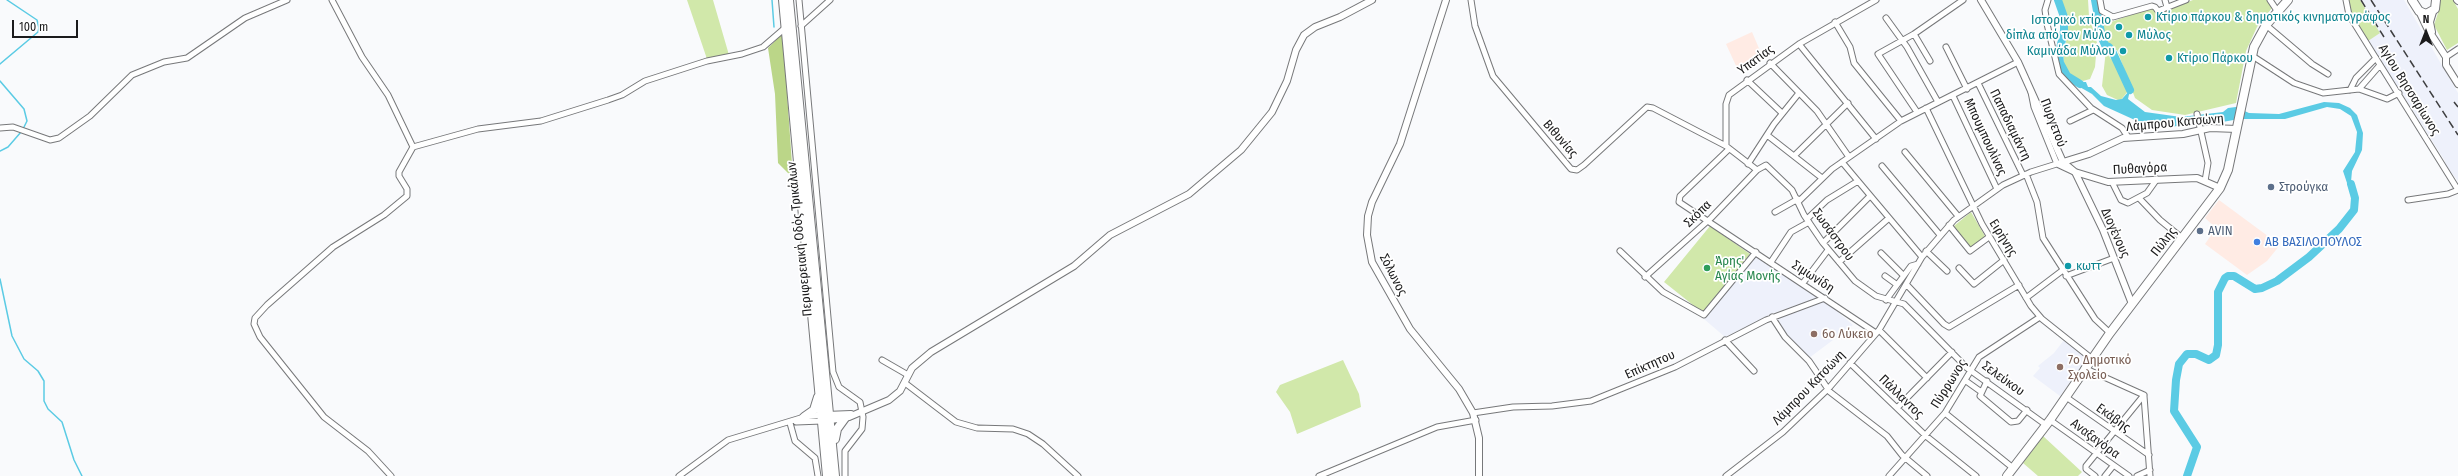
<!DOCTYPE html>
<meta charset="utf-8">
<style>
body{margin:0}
#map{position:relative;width:2458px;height:476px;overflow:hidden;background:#f9fafc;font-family:"Fira Sans Condensed",sans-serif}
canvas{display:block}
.north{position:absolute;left:2406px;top:12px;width:40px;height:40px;-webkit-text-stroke:3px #fff;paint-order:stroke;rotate:0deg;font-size:11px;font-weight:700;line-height:16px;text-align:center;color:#1b1b1c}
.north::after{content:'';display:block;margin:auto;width:14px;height:18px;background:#1b1b1c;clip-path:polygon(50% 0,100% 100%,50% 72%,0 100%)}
.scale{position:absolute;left:12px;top:20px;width:66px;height:18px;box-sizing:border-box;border:2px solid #1b1b1c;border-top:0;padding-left:5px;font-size:12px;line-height:14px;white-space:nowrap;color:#1b1b1c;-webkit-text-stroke:3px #fff;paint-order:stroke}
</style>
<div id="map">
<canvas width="2458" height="476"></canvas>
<div class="north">N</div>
<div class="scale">100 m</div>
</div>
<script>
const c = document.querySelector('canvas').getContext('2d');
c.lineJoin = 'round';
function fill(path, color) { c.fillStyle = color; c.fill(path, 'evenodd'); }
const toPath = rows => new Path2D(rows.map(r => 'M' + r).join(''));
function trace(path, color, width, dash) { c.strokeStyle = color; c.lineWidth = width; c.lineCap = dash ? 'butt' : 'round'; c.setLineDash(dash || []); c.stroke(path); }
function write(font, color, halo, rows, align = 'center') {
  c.font = font + ' "Fira Sans Condensed",sans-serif'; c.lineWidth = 3.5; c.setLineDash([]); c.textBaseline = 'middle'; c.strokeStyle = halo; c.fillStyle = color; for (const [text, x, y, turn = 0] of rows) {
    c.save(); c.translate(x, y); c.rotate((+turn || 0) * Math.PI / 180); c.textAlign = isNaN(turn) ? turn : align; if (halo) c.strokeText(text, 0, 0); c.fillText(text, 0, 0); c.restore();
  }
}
fill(toPath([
 [1752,32,1761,53,1737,68,1726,44],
 [2219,200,2280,245,2267,261,2247,275,2205,244,2216,228,2205,218]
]), '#ffebe4');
fill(toPath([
 [2347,0,2404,0,2458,93,2458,181,2445,165,2445,161,2349,11],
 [1755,256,1817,298,1771,314,1725,337,1704,319],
 [1824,300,1853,325,1809,358,1792,342,1777,318],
 [2064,340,2087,359,2060,396,2033,376,2040,368,2038,366,2054,353]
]), '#eef1fb');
fill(toPath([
 [687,0,713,0,729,55,707,59],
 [2060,0,2088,0,2089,16,2097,43,2095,67,2090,79,2083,81,2076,78,2068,73,2064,63,2063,54,2068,33,2067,20],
 [2193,0,2267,0,2272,8,2257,27,2246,51,2236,103,2185,115,2152,110,2135,98,2117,50,2110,52,2098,14,2111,22,2150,8,2168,9],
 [2347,0,2360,0,2380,33,2368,41,2350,11],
 [2440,0,2453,0,2458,9,2458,43,2447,50,2434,25,2440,7],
 [2106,50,2108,51,2110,58,2119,65,2122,79,2129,90,2120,101,2107,95,2102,86],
 [1971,212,1986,238,1970,250,1954,226],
 [1710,226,1750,254,1703,313,1664,282],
 [1343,360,1359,394,1361,407,1297,434,1290,412,1276,392,1280,385],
 [2043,436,2082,472,2078,476,2038,476,2023,463]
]), '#d1e8aa');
fill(toPath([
 [781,35,783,37,793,178,778,163,775,94,768,48]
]), '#bbd688');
fill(toPath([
 [2082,82,2086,82,2088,87,2091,87,2101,96,2116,100,2122,99,2130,90,2128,99,2145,112,2181,117,2223,112,2228,108,2236,107,2249,113,2279,114,2324,102,2339,103,2350,108,2357,115,2363,133,2362,150,2352,171,2351,182,2348,186,2343,171,2355,152,2357,132,2351,116,2340,109,2327,107,2285,119,2239,119,2217,123,2199,123,2170,127,2137,121,2104,106,2092,94,2078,86]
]), '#5bcbe4');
trace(toPath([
 [772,0,774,27],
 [0,64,38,32,39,28,37,20,7,0],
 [0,81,24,109,27,121,23,129],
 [0,151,8,147,21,132],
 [0,279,12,336,24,359,38,371,44,381,44,401,48,409,62,422,74,460,82,476]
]), '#5bcbe4', 1.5);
trace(toPath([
 [2058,0,2064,17,2064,31,2059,53,2060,63,2067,76,2080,84],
 [2095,0,2102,38,2105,45,2109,47],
 [2112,51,2130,90],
 [2187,476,2197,447,2174,411,2176,380,2179,364,2187,354,2196,354,2209,360,2216,355,2218,345,2218,292,2225,278,2228,276,2234,276,2255,289,2262,288,2277,281,2309,257,2339,229,2354,210,2355,198,2351,184]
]), '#5bcbe4', 8);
const minor = toPath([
 [332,0,362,57,388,95,413,147,399,172,399,176,407,189,407,196,384,215,333,247,267,305,255,318,254,324,260,337,324,417,368,451,391,476],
 [799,0,833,372,839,387,860,402,863,417,862,429,845,451,845,476],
 [1471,0,1475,26,1493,76,1571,169,1577,170,1584,165,1647,107,1653,108,1726,146],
 [2048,0,2045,10,2047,24,2059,74,2091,108,2122,128,2128,137],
 [2100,0,2102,11,2113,17,2152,6,2155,7,2158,11,2186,0],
 [2165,0,2167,7],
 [2270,0,2278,12],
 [2346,0,2349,15,2458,190],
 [1886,18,1907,47,1938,102],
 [1835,22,1850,47,1854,63,1901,121],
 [2266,25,2312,64,2328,74],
 [801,26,830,0],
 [1914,34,1930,61],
 [1799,44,1876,139],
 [1946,47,1967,89],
 [2251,55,2294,83,2323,93,2359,89,2380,65],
 [2446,57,2458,49],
 [1770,63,1817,111,1849,157],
 [1747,80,1782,113],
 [1978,83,2023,175],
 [2359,89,2387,99,2399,93],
 [2350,90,2356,78,2376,58],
 [2031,92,2034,107,2057,164,2074,172],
 [1953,96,1997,189],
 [1926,108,1982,224,2031,306,2042,319,2091,358],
 [1917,112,1878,54,1914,34,1963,0],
 [2197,114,2208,163,2205,181],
 [2070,121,2093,110],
 [0,128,13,127,50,140,59,138,90,116,132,75,164,62,187,58,245,18,287,0],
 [1767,135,1822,178],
 [413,147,478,129,541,121,608,100,622,95,645,81,707,61,742,54,763,47,785,28],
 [1729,149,1680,196,1679,202,1876,333],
 [1905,152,1958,216],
 [1795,155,1848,103],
 [1842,162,1922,257],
 [1748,164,1774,124,1799,93],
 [1882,166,1940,235],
 [1757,170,1726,146,1726,104,1729,95,1799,44,1876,0],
 [2026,174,2037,202,2043,238,2095,319,2110,333],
 [2112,182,2121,200,2128,203,2147,193,2157,179],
 [2139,198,2160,220,2182,238],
 [2408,200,2448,194,2458,190],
 [1798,202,1832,169,1901,121,2018,62],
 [1775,212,1798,199],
 [1807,219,1827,200,1858,181],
 [1949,225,1970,251,1989,237],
 [1823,243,1870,196],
 [1620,251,1663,292,1704,315,1756,252],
 [1926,251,1947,271],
 [1881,253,1903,275],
 [1771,262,1791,232,1809,222],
 [1839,262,1889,218],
 [1959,268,1974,284,2004,260],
 [1885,276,1896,284],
 [2066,276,2114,258],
 [1645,277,1711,218,1757,170,1766,165,1792,190,1804,215,1823,243,1855,281,1876,296,1904,304,1967,368,2046,425],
 [1803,283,1828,250],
 [1906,284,1944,324,1949,327,2019,285],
 [2026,298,2063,270],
 [1886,300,1911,266,1918,264],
 [1772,317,1785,337,1809,361,1830,392,1887,436,1902,455,1927,476],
 [1879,330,1927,378],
 [1725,340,1754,371],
 [882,360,908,375],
 [1850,363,1926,436,1976,476],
 [2084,368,2144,395],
 [1966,381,1980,391],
 [1987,381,1980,396,2011,422,2018,421,2027,410],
 [905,383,956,422,977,428,1013,429,1028,434,1043,444,1078,476],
 [2144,396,2150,476],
 [2066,397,2149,455],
 [1897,408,1952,352],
 [1473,413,1513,407,1552,406,1591,401,1675,367,1766,320,1825,298],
 [1945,413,2013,468],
 [2050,420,2129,476],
 [796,422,822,421],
 [790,423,795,441,815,458,818,476],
 [679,476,728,440,804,417,821,415],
 [1319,476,1437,427,1476,420],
 [1726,476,1783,432,1828,389,1879,330,1922,257,1954,220,2003,185,2031,172,2063,162],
 [1889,476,1945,413,1979,357,2040,317],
 [2095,476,2086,469,2086,466,2144,395],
 [2105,476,2113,466],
 [2137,476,2150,470]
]);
const tertiary = toPath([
 [1446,0,1400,144,1372,202,1368,216,1367,235,1372,262,1410,329,1459,389,1473,413,1479,438,1479,476],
 [1981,0,2018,62,2063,162,2075,172,2108,182,2197,178,2220,188],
 [2457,0,2458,1],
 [2419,11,2427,28,2446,57,2446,65,2458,84],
 [2432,32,2430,22,2433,12],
 [2063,162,2089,154,2123,138,2183,134,2210,128,2237,129],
 [2075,172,2103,230,2132,304],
 [826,415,851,414],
 [825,421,849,417,889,400,900,391,912,368,931,352,1074,266,1110,235,1189,194,1241,150,1272,112,1287,81,1296,50,1304,35,1315,27,1340,17,1372,0]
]);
const primary = toPath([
 [783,0,827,476],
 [789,0,835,476],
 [2412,0,2419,11,2426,14,2435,9,2436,0],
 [804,417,814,410,818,397],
 [835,439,837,429,845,418],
 [2007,476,2050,420,2110,333,2220,188,2228,170,2254,47,2266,25,2288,0]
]);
trace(minor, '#77787a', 7);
trace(tertiary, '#77787a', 8);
trace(primary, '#77787a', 10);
trace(minor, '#fff', 5);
trace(tertiary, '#fff', 6);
trace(primary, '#fff', 8);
trace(toPath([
 [2361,0,2384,37],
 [2371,0,2458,135],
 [2454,102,2458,107]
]), '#3d3e3f', 1.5, [8, 4]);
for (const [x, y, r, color] of [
 [2148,17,4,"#0f9aa8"],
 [2119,27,4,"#0f9aa8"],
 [2129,35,4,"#0f9aa8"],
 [2123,51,4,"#0f9aa8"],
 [2169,58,4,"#0f9aa8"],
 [2271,187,4,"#5c6f8a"],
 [2200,231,4,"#5c6f8a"],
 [2257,242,4,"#3f7fe0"],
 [2068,266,4,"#0f9aa8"],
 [1707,268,4,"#2e9e5b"],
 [1814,334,4,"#8d6e63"],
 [2060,367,4,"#8d6e63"]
]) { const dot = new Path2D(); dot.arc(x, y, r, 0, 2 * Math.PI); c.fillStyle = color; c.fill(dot); trace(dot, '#fff', 1.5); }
write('13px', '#0d838f', '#fff', [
 ["Κτίριο πάρκου & δημοτικός κινηματογράφος",2156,17],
 ["Ιστορικό κτίριο",2111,20,"right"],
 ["δίπλα από τον Μύλο",2111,35,"right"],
 ["Μύλος",2137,35],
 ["Καμινάδα Μύλου",2115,51,"right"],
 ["Κτίριο Πάρκου",2177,58],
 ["κωττ",2076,266]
], 'left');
write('13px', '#1b1b1c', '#fff', [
 ["Υπατίας",1756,60,-36],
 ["Αγίου Βησσαρίωνος",2409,90,58],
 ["Πυργετού",2053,123,69],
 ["Λάμπρου Κατσώνη",2175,123,-5],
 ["Παπαδιαμάντη",2010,125,64],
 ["Μπουμπουλίνας",1985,137,65],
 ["Βιθυνίας",1560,139,49],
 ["Πυθαγόρα",2140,169,-3],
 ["Σκόπα",1698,214,-44],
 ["Διογένους",2115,233,66],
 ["Σωσάστρου",1833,235,54],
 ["Ειρήνης",2003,238,58],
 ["Περιφερειακή Οδός Τρικάλων",800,239,-96],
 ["Πύλης",2164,242,-52],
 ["Σόλωνος",1393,275,63],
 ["Σιμωνίδη",1813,277,33],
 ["Επίκτητου",1650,365,-24],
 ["Σελεύκου",2003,379,36],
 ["Πύρρωνος",1949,384,-58],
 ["Λάμπρου Κατσώνη",1809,388,-46],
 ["Πάλλαντος",1901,397,44],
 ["Εκάβης",2113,418,36],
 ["Αναξαγόρα",2095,439,36]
]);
write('13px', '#4e5e75', '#fff', [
 ["Στρούγκα",2279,187],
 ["AVIN",2208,231]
], 'left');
write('13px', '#366cbe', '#fff', [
 ["ΑΒ ΒΑΣΙΛΟΠΟΥΛΟΣ",2265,242]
], 'left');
write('13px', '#27864d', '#fff', [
 ["Άρης'",1715,261],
 ["Αγίας Μονής",1715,276]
], 'left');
write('13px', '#785e54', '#fff', [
 ["6ο Λύκειο",1822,334],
 ["7ο Δημοτικό",2068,360],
 ["Σχολείο",2068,375]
], 'left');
</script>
